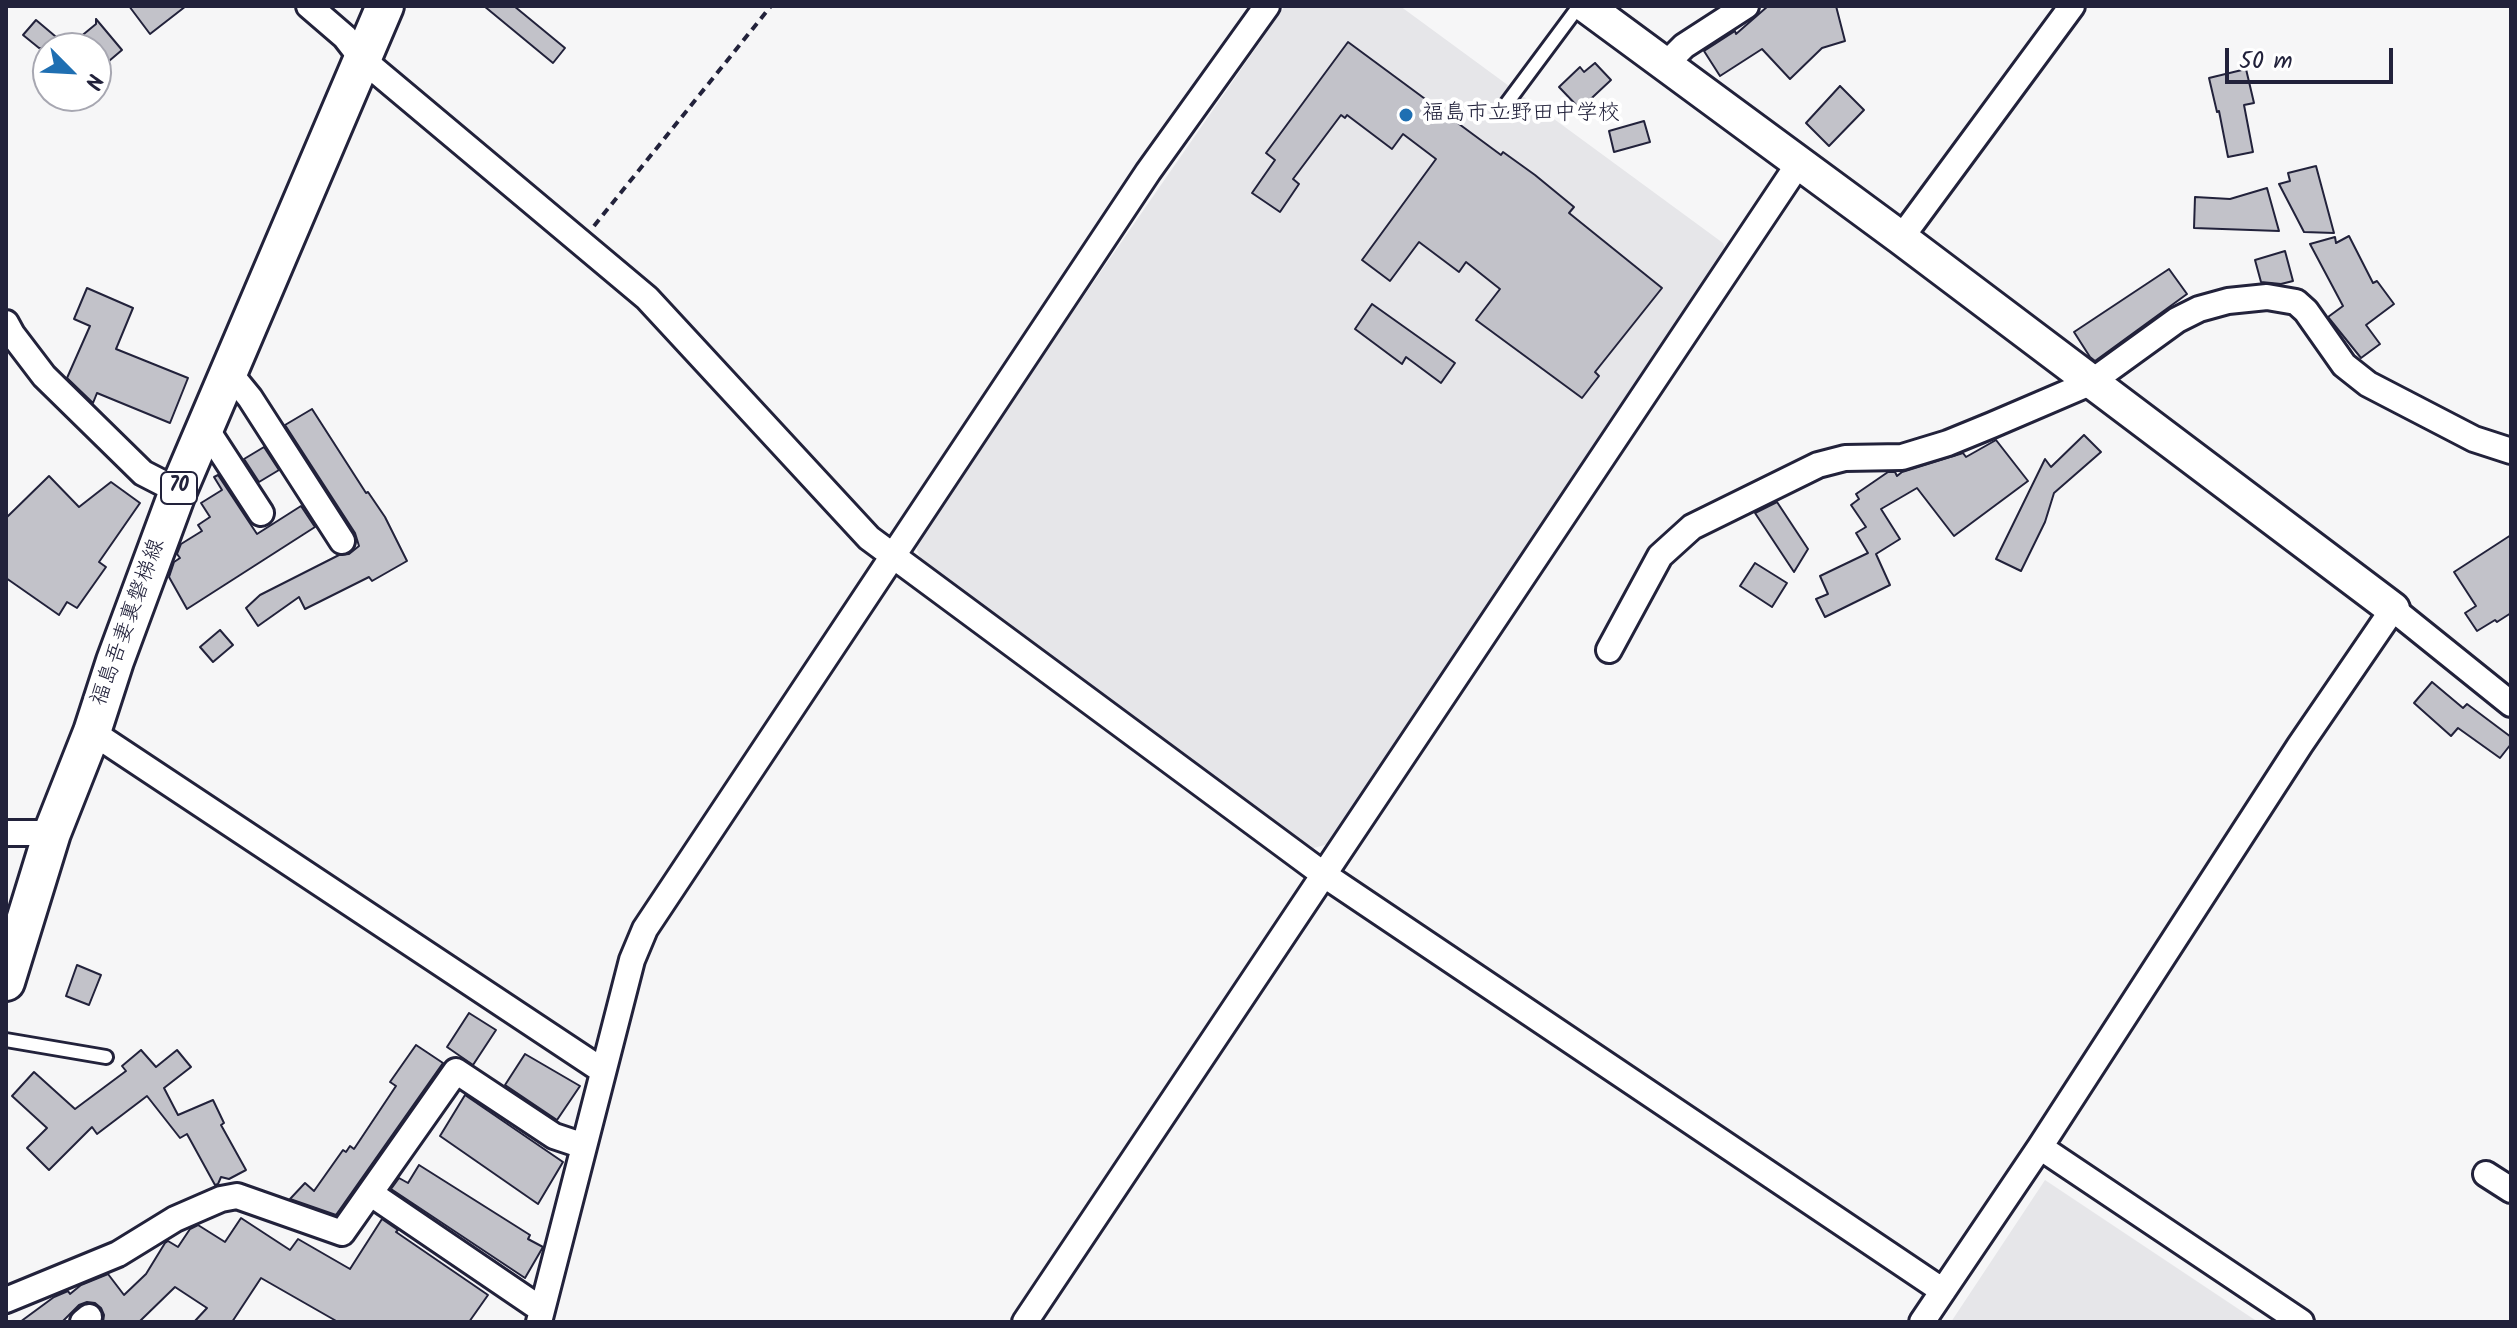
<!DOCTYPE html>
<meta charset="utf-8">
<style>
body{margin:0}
#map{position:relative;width:2517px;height:1328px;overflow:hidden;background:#f6f6f7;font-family:Kalam,sans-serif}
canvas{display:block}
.frame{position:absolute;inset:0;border:8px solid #22223b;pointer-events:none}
.north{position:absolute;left:32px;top:32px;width:80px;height:80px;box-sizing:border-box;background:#fff;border:2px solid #a7a7b1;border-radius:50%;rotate:114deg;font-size:22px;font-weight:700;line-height:32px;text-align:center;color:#22223b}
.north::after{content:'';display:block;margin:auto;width:28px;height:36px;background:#1f6fb2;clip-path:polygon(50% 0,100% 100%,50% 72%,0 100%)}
.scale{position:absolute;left:2225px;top:48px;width:168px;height:36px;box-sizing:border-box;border:4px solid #22223b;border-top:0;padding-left:10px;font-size:24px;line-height:28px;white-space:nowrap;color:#22223b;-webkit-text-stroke:6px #fff;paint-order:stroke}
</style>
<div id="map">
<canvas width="2517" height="1328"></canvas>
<div class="frame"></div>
<div class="north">N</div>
<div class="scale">50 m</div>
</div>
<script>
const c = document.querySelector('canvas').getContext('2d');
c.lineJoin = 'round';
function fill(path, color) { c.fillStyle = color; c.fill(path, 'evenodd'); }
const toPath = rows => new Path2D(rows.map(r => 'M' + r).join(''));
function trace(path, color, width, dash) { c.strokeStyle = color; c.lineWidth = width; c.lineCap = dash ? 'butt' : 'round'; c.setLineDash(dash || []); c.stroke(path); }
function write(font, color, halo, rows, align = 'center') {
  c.font = font + ' Kalam,"Klee One",sans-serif'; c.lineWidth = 8; c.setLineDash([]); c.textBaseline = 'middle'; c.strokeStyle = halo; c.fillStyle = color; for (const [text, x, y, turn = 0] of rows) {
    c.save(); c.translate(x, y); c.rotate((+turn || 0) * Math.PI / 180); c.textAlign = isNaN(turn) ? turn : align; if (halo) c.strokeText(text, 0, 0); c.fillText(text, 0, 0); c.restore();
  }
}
fill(toPath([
 [1285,6,1400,6,1723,243,1726,252,1332,843,1310,849,930,570,923,565,917,550,919,534],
 [2045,1180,2258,1322,1951,1322]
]), '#e6e6e9');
const building = toPath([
 [129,6,186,6,150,34,129,6],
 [484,6,514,6,565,48,553,63,484,6],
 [1768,6,1836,6,1845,41,1822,48,1790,79,1762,49,1720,76,1704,51,1735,31,1736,34,1768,6],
 [96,19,122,50,96,72,96,48,39,48,23,35,36,20,68,47,96,24,96,19],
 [1348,42,1501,155,1503,152,1535,175,1574,207,1569,213,1662,288,1595,372,1599,376,1582,398,1476,320,1500,289,1466,262,1459,272,1419,242,1390,281,1362,260,1436,159,1403,134,1392,149,1347,115,1345,118,1341,115,1293,179,1299,184,1280,212,1252,193,1275,160,1266,153,1348,42],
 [1595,63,1611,80,1580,109,1559,87,1580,67,1584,72,1595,63],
 [2246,69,2254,103,2244,105,2253,152,2228,157,2219,111,2217,112,2209,78,2246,69],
 [1840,86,1864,110,1829,146,1806,123,1840,86],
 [1644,121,1650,142,1614,152,1609,131,1644,121],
 [2316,166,2334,233,2304,232,2279,184,2290,181,2288,173,2316,166],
 [2267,188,2279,231,2194,228,2195,197,2230,199,2267,188],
 [2349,236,2373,283,2377,281,2394,304,2366,325,2380,344,2361,358,2328,317,2343,306,2310,244,2335,237,2336,243,2349,236],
 [2285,251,2293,281,2281,284,2261,282,2255,260,2285,251],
 [2169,269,2187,294,2095,361,2090,357,2074,332,2169,269],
 [87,288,133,308,116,349,188,378,170,423,97,393,93,403,67,378,90,326,74,319,87,288],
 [1372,304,1455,363,1441,383,1406,357,1402,364,1355,329,1372,304],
 [312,409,366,493,368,492,385,517,407,561,372,581,369,577,305,609,299,597,258,626,246,608,260,595,339,555,349,554,359,546,355,533,285,425,312,409],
 [2084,435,2101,452,2054,493,2045,522,2021,571,1996,559,2045,459,2051,467,2084,435],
 [1996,440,2028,481,1954,536,1917,488,1881,509,1900,539,1876,554,1890,585,1825,617,1816,599,1828,594,1820,576,1868,553,1856,533,1866,527,1851,505,1859,499,1856,494,1888,472,1895,472,1897,476,1902,472,1963,453,1966,457,1996,440],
 [264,447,279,470,259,482,244,459,264,447],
 [218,475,257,534,301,506,315,527,187,609,169,577,174,562,180,558,177,554,181,544,202,531,198,525,210,517,201,503,222,490,214,477,218,475],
 [49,476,79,507,111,482,140,503,99,562,106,567,77,608,67,602,59,615,6,578,6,518,49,476],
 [1777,502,1808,549,1794,572,1755,513,1777,502],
 [2511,535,2511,613,2497,622,2495,620,2477,631,2465,613,2476,606,2454,572,2511,535],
 [1755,563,1787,583,1772,607,1740,586,1755,563],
 [220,630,233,645,213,662,200,647,220,630],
 [2432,682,2463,708,2467,704,2511,737,2511,744,2500,758,2458,728,2451,736,2414,703,2432,682],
 [77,965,101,975,89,1005,66,996,77,965],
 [469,1013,496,1030,473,1065,447,1047,469,1013],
 [416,1045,443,1063,336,1215,290,1199,305,1183,314,1191,343,1150,346,1152,350,1146,354,1149,396,1086,390,1082,416,1045],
 [141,1050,156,1067,177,1050,191,1067,164,1088,178,1115,213,1100,224,1123,221,1125,246,1170,229,1179,221,1177,218,1184,215,1185,187,1134,180,1138,147,1096,97,1134,92,1127,49,1170,27,1148,47,1128,12,1096,34,1072,75,1109,126,1071,122,1066,141,1050],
 [525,1054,580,1086,557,1120,505,1085,525,1054],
 [465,1095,563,1162,538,1204,440,1136,465,1095],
 [419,1165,530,1235,528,1239,543,1247,525,1278,391,1189,399,1178,408,1183,419,1165],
 [241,1218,290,1250,298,1239,350,1269,382,1219,398,1230,396,1232,488,1295,469,1322,338,1322,261,1278,232,1322,194,1322,207,1308,175,1287,139,1322,103,1322,104,1315,101,1308,95,1303,87,1302,79,1305,62,1322,20,1322,54,1297,68,1291,70,1294,81,1285,108,1274,124,1295,146,1274,165,1243,168,1241,178,1247,190,1229,198,1225,225,1242,241,1218]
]);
fill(building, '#c2c2c9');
trace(building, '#22223b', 2);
const lane = toPath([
 [1501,111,1579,6],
 [6,1040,106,1057]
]);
const street = toPath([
 [309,6,345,37,362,59,647,298,869,538,1323,874,1943,1291],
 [1665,65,1684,46,1746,6],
 [1901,238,2072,6],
 [6,323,12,334,44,376,143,473,178,491],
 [228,371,250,398,342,541],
 [205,427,261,513],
 [1609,650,1660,556,1692,527,1818,465,1845,458,1902,457,1948,443,1992,425,2090,383,2177,320,2199,309,2228,301,2267,297,2296,302,2306,311,2344,365,2368,384,2474,439,2511,451],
 [92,732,603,1071],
 [6,833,52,833],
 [2040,1147,2301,1322],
 [2486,1174,2511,1190],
 [370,1193,542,1310],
 [6,1300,118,1254,175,1219,221,1199,237,1196,342,1233,456,1071,554,1136,584,1146],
 [83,1322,89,1317],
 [539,1322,632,960,645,929,1148,172,1267,6],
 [1025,1322,1799,163],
 [1922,1322,2040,1147,2300,745,2393,609,2511,704]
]);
const secondary = toPath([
 [1586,6,1901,238,2393,609]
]);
const primary = toPath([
 [6,982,52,833,92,732,115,661,178,491,385,6]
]);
trace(lane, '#22223b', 18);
trace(street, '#22223b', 30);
trace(secondary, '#22223b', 38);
trace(primary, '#22223b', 42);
trace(toPath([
 [594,226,771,6]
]), '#22223b', 4, [8, 6]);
trace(lane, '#fff', 12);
trace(street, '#fff', 24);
trace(secondary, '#fff', 32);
trace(primary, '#fff', 36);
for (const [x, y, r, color] of [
 [1406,115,8,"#1f6fb2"]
]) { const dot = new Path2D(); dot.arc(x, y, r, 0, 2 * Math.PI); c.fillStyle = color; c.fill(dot); trace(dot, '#fff', 3); }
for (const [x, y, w] of [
 [179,488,36]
]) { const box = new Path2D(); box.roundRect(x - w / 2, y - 16, w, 32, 6); c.fillStyle = '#fff'; c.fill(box); trace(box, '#22223b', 2); }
write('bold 20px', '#22223b', null, [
 ["70",179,488]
]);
write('22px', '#22223b', '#fff', [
 ["福島市立野田中学校",1422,115]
], 'left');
write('22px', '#22223b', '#fff', [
 ["福島吾妻裏磐梯線",130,623,-70]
]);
</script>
